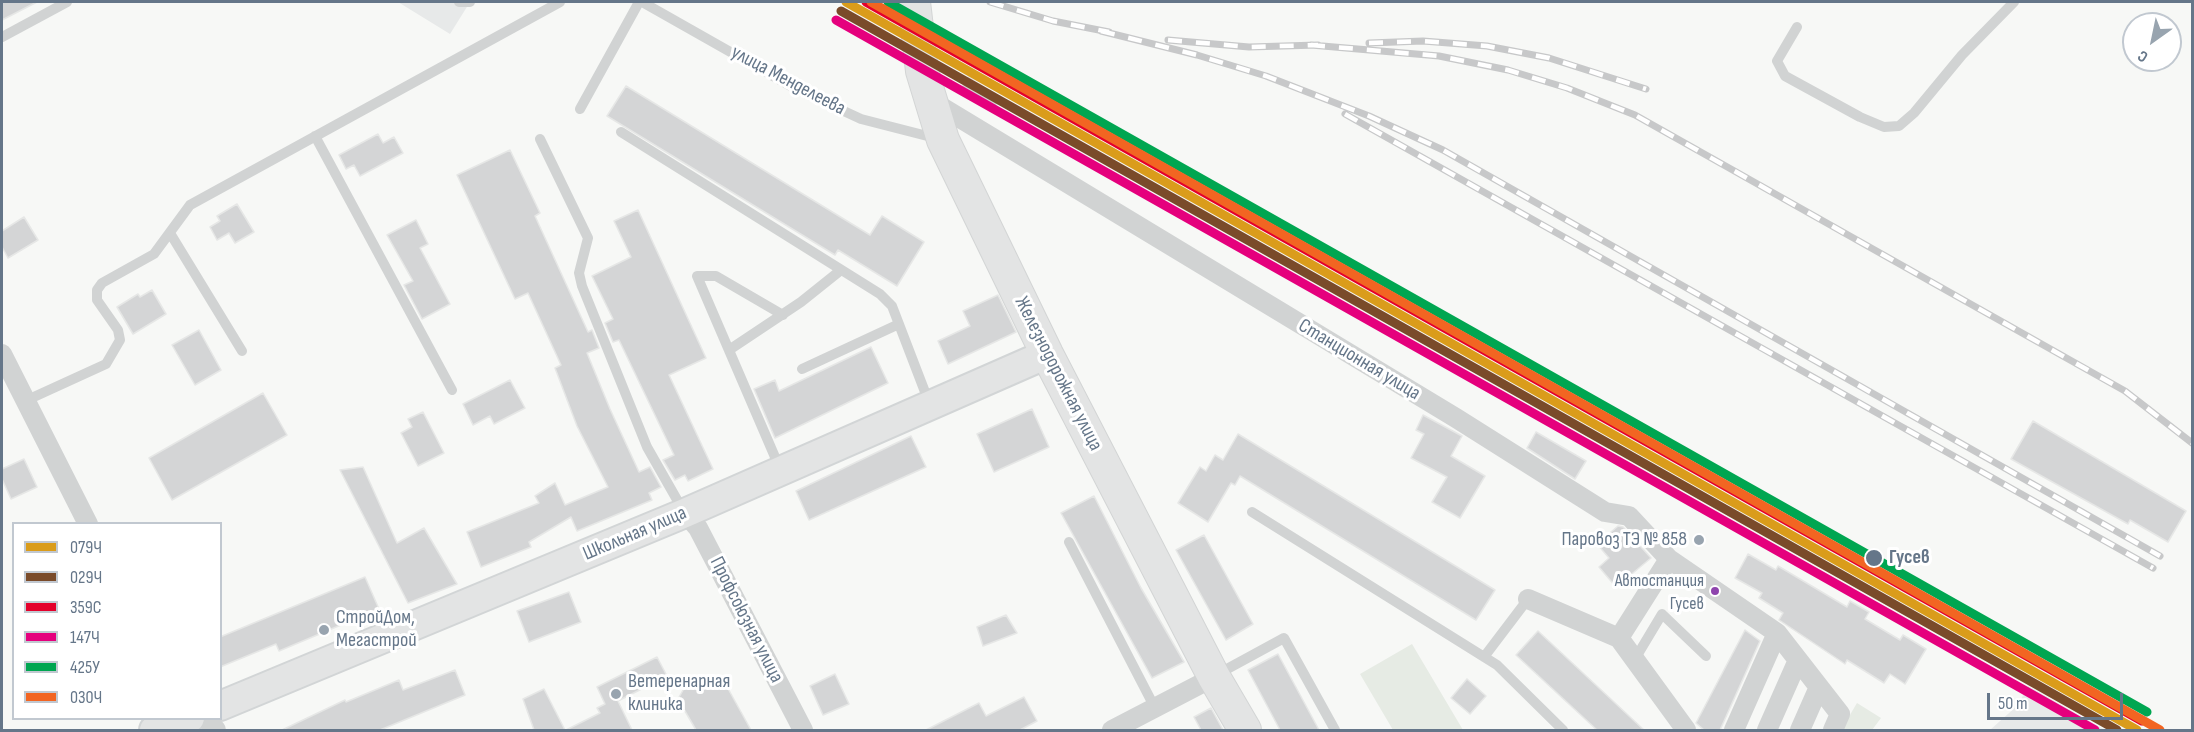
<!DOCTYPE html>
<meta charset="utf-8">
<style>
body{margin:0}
#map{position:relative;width:2194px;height:732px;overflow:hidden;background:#f7f8f6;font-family:"Sofia Sans Condensed",sans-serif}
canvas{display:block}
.frame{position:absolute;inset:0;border:3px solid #657689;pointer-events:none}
.legend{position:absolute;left:12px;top:522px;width:210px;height:198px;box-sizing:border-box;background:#fff;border:2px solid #c1c8d0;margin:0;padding:8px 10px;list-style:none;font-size:18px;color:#657689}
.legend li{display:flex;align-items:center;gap:12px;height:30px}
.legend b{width:30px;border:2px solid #c1c8d0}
.north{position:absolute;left:2122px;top:12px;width:60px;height:60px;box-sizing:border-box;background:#fff;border:2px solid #c1c8d0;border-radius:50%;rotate:213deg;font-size:16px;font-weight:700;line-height:24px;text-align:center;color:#657689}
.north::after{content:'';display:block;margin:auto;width:21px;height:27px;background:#98a4af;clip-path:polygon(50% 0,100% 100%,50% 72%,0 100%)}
.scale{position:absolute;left:1987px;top:693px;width:136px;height:27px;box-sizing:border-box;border:3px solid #657689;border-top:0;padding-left:8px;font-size:18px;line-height:21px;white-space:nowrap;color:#657689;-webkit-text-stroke:4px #fff;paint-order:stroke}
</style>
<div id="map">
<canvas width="2194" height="732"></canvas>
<div class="frame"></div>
<ul class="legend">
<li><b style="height:8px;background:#da9c1b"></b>079Ч</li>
<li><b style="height:8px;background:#7a4b2a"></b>029Ч</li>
<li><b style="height:8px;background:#e4002b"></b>359С</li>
<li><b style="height:8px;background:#e5007d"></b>147Ч</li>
<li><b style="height:8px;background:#00a651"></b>425У</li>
<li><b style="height:8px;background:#f26522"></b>030Ч</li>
</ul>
<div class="north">С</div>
<div class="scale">50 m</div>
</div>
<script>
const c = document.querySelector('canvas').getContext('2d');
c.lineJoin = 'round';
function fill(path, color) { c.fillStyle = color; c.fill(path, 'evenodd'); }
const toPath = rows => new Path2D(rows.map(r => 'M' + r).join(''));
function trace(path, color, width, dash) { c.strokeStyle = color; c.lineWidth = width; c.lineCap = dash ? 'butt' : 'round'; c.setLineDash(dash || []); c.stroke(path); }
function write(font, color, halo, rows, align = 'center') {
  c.font = font + ' "Sofia Sans Condensed",sans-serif'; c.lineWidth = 6; c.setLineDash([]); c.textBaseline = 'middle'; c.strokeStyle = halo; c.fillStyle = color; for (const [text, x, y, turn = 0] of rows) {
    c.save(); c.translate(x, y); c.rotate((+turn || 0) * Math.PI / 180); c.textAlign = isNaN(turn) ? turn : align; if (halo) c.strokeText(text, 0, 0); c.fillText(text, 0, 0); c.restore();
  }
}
fill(toPath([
 [398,2,470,2,450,34],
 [2028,686,2105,730,1990,730,2018,705]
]), '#e7e9e9');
fill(toPath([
 [1412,644,1463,730,1393,730,1360,674],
 [1857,703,1881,718,1872,730,1841,730]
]), '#e6ebe4');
const building = toPath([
 [2,2,37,2,2,20,2,2],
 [968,77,1001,98,992,112,959,91,968,77],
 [626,86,870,235,882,216,924,242,897,286,838,250,835,255,607,116,626,86],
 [378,134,383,143,394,137,403,153,360,176,354,165,346,169,339,155,378,134],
 [510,150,540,213,535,216,588,332,592,330,599,348,587,353,610,409,639,472,650,467,661,487,649,493,652,500,577,531,571,517,529,542,531,547,481,567,467,532,539,503,535,496,555,483,565,505,608,487,577,426,555,368,561,365,528,293,515,299,457,175,510,150],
 [237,204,254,232,235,243,229,233,217,240,210,227,220,221,217,216,237,204],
 [638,210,706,358,669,375,713,469,688,481,685,475,675,480,663,460,674,455,619,340,613,342,605,323,613,319,592,276,631,257,614,221,638,210],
 [24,217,38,240,8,258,2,247,2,231,24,217],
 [416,220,428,244,420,248,450,304,422,319,404,285,413,281,387,235,416,220],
 [152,290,166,314,133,334,117,307,138,294,140,297,152,290],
 [998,295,1016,332,948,364,938,341,970,326,963,311,998,295],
 [199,330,221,370,195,385,172,345,199,330],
 [871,347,888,383,775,438,754,389,775,380,779,391,871,347],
 [510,380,525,408,494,424,490,416,473,425,463,404,510,380],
 [263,393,287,435,172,500,149,458,263,393],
 [1032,409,1049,447,994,472,977,434,1032,409],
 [423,412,444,453,418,466,401,433,412,427,408,419,423,412],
 [1423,415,1462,436,1451,456,1485,476,1460,518,1432,502,1447,477,1411,458,1424,434,1416,430,1423,415],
 [2033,421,2186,511,2168,542,2130,520,2128,524,2011,459,2033,421],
 [1536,432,1586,461,1575,479,1527,448,1536,432],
 [1238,434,1495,590,1476,620,1240,476,1235,485,1231,483,1208,522,1178,503,1200,467,1206,471,1215,455,1223,460,1238,434],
 [911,436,926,467,809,520,796,491,911,436],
 [24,459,37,487,11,499,2,479,2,469,24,459],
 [363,467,397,543,424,528,457,584,408,603,340,470,363,467],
 [1094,496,1141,588,1184,662,1152,678,1061,513,1094,496],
 [1618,526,1623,527,1651,558,1616,587,1599,567,1609,558,1597,544,1618,526],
 [1204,535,1253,624,1226,640,1176,550,1204,535],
 [1748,554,1776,570,1778,566,1847,607,1850,601,1869,612,1865,619,1900,640,1903,635,1926,649,1905,684,1890,674,1884,683,1847,660,1845,664,1779,620,1783,613,1759,598,1762,593,1735,578,1748,554],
 [365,577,379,609,279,651,276,644,220,667,220,637,365,577],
 [569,592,581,622,529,642,517,611,569,592],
 [1006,615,1017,633,983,646,977,627,1006,615],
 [1745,630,1760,641,1720,730,1704,730,1696,723,1745,630],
 [1538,631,1644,730,1597,730,1516,655,1538,631],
 [1278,654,1319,730,1280,730,1248,670,1278,654],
 [657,657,667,676,618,701,632,730,566,730,600,713,597,708,605,704,597,687,657,657],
 [455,670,465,695,380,730,282,730,345,700,346,702,399,680,403,690,455,670],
 [835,674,849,704,823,715,810,686,835,674],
 [691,676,721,676,751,730,696,730,678,699,691,676],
 [1467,679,1486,696,1470,714,1451,698,1467,679],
 [544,689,565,730,534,730,523,699,544,689],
 [1024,697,1037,721,1020,730,926,730,979,703,986,716,1024,697],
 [1211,708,1223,730,1201,730,1194,717,1211,708]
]);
fill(building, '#d4d5d6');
trace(building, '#e6e7e6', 1.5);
const secondary = toPath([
 [220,706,685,513,1047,354],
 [154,730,190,718]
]);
const primary = toPath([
 [914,2,922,71,943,140,1047,354,1214,677,1245,730]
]);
trace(secondary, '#d2d5d6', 32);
trace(primary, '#d3d5d5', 34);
trace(toPath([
 [459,2,470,2],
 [642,2,794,88,861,119,939,139],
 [1797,27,1777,61,1785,76,1860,117,1884,127,1899,126,1914,113,1962,55,2014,2],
 [2,37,67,2],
 [580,109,639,2],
 [621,132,880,294,892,306,930,405],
 [315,136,452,390],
 [540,139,588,238,579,273,582,286,647,447,684,512],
 [170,233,242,351],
 [729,350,801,302,841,270],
 [802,369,899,324],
 [25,401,106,364,120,340,118,330,97,300,97,290,102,283,154,254,190,205,560,2],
 [781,471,697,276,716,276,783,315],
 [1252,512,1497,665,1563,730],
 [1069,542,1155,708],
 [1484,657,1528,599],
 [1635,659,1662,614,1706,656],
 [1216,675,1284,638,1335,730]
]), '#d1d3d3', 10);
trace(toPath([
 [930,100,1456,418,1605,512,1629,516,1669,559,1777,633,1840,714,1833,730],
 [2,354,88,524],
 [685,513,698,528,803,730],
 [1528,599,1619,638,1686,730],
 [1619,638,1669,559],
 [206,718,216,730],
 [1112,730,1214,677],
 [1734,730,1777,633],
 [1767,730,1798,660],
 [1800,730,1819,687]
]), '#d1d3d3', 20);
trace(secondary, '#e3e4e4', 28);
trace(primary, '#e3e4e4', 32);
const rail = toPath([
 [990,2,1053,21,1109,32],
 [1101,31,1197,55,1266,76,1369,116,1443,150,2160,556],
 [1168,40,1249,47,1318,45],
 [1369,43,1423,41,1487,46,1549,58,1646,89],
 [1311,45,1439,56,1508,70,1567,88,1635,115,2125,391,2192,443],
 [1345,114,2153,568]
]);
trace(rail, '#c7c8c9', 7);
trace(rail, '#fff', 4.5, [14]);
trace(toPath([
 [846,2,2137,730]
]), '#da9c1b', 9);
trace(toPath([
 [841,11,2117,730]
]), '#7a4b2a', 9);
trace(toPath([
 [866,2,2142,721]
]), '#e4002b', 9);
trace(toPath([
 [836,20,2095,730]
]), '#e5007d', 9);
trace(toPath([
 [888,2,2147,712]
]), '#00a651', 9);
trace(toPath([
 [871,2,2160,730]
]), '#f26522', 9);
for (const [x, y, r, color] of [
 [1699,540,6,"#98a4af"],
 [1874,558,9,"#657689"],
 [1715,591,5,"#8e44ad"],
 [324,630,6,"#98a4af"],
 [616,694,6,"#98a4af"]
]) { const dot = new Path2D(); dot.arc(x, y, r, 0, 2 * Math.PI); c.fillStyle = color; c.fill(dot); trace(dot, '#fff', 2); }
write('18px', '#657689', '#fff', [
 ["Автостанция",1704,581],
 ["Гусев",1704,604]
], 'right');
write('20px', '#657689', '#fff', [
 ["улица Менделеева",788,81,28],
 ["Станционная улица",1359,360,31],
 ["Железнодорожная улица",1058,374,63],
 ["Школьная улица",635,534,-23],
 ["Профсоюзная улица",746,620,63]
]);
write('20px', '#657689', '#fff', [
 ["Паровоз ТЭ № 858",1687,540,"right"],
 ["СтройДом,",336,618],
 ["Мегастрой",336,641],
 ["Ветеренарная",628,682],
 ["клиника",628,705]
], 'left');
write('bold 20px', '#657689', '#fff', [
 ["Гусев",1889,558]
], 'left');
</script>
